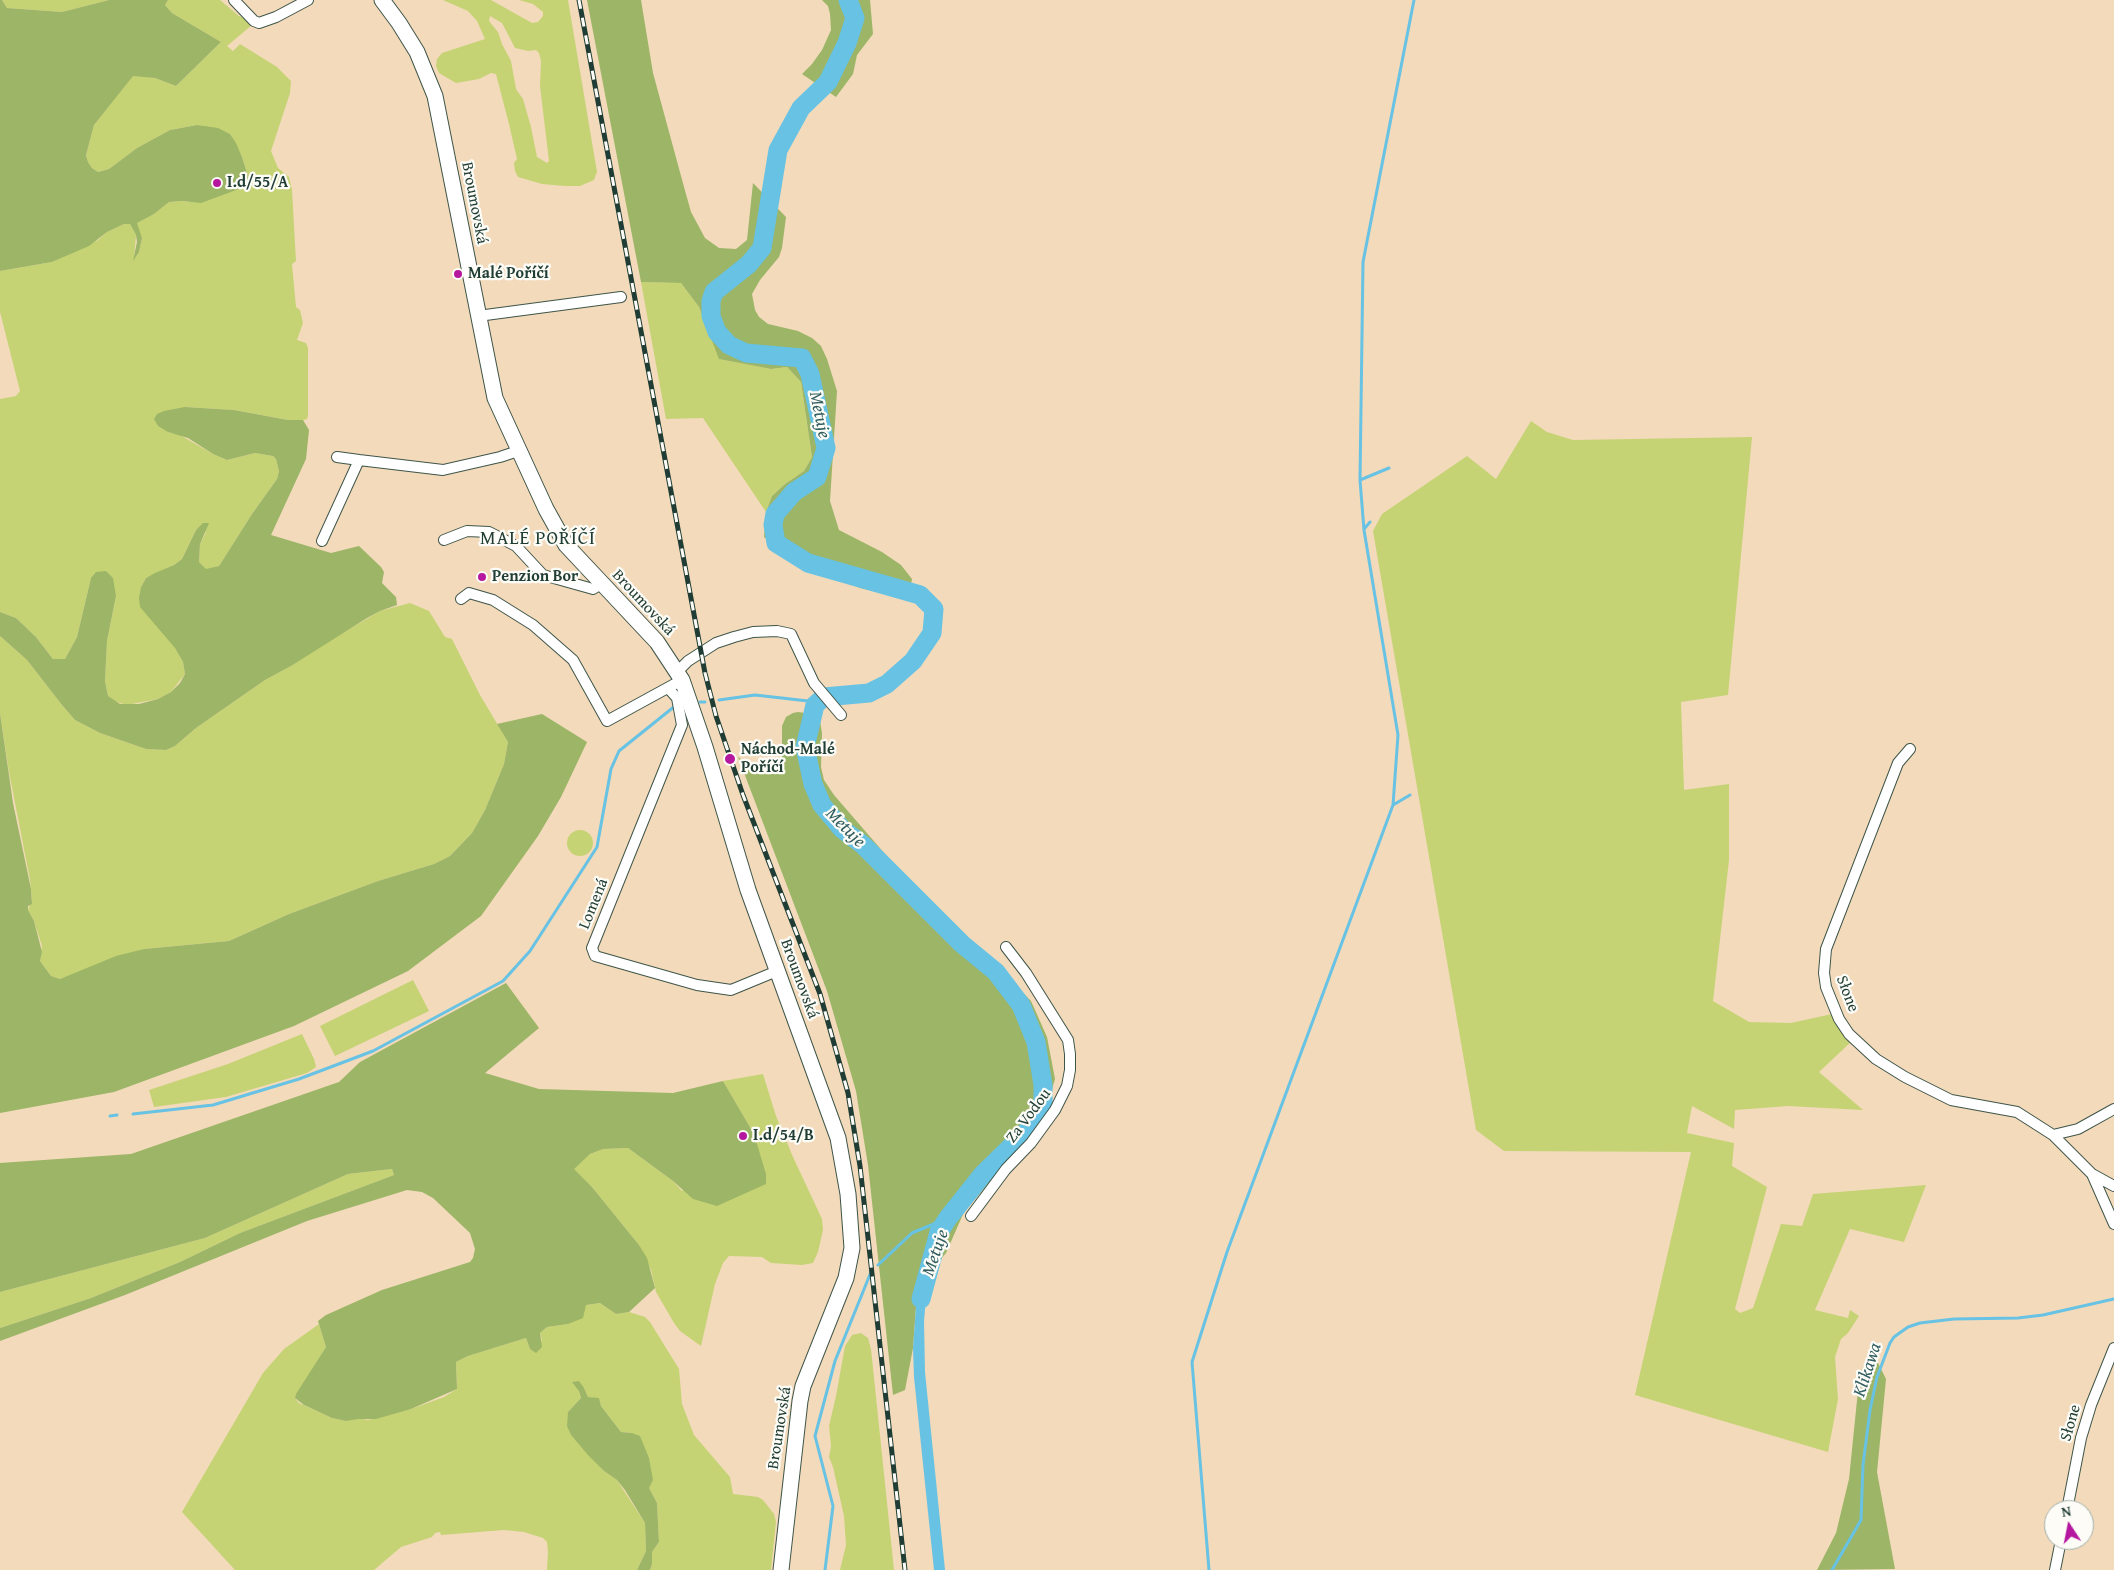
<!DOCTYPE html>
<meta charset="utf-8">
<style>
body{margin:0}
#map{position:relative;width:2114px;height:1570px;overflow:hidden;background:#f2dabb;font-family:"Gentium Book Plus",serif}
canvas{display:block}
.north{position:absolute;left:2044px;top:1500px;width:50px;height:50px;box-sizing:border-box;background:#fdfcf7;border:1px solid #a4b0a9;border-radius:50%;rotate:349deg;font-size:14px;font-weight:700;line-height:20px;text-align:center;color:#1f3d34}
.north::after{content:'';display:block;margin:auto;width:18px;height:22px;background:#b5179e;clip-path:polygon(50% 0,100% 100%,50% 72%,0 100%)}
</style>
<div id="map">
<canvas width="2114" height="1570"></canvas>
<div class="north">N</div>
</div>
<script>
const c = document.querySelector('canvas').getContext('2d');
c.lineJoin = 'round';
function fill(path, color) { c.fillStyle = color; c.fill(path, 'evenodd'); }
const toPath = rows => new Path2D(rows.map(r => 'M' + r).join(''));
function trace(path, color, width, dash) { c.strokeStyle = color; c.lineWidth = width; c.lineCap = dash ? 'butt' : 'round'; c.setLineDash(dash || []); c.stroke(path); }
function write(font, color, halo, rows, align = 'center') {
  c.font = font + ' "Gentium Book Plus",serif'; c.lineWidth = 4.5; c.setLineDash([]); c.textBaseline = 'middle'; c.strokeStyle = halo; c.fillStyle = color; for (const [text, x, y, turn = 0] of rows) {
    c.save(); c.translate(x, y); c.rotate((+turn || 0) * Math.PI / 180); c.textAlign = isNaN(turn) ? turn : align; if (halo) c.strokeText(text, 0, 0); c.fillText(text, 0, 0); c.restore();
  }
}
fill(toPath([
 [2,0,109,0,62,12,7,8],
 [168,0,220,0,239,16,245,18,252,25,227,46,233,51,240,44,277,67,291,81,290,93,271,151,278,168,289,177,292,190,296,261,292,264,296,307,300,310,303,323,297,340,306,343,308,348,308,415,307,419,303,420,288,420,234,410,185,407,168,432,180,435,213,454,227,460,255,453,273,456,276,459,279,471,277,479,252,514,219,566,206,570,199,562,200,544,206,532,196,530,182,559,174,565,146,578,141,587,183,662,185,674,171,692,158,699,127,705,113,701,108,696,105,681,107,641,116,596,91,578,77,637,65,659,54,660,36,637,16,618,0,612,0,399,16,396,20,391,0,312,0,271,52,262,98,240,107,232,124,224,130,224,136,235,134,259,139,252,142,238,136,223,154,214,169,202,182,201,189,202,247,186,249,179,242,157,230,134,197,125,170,130,137,148,109,169,98,172,92,168,88,162,86,155,94,125,133,75,155,78,176,86,221,42,172,13,165,5],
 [443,0,491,0,532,23,538,22,543,16,543,12,533,4,519,0,568,0,597,172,594,180,580,186,565,186,542,184,518,177,515,171,514,163,517,159,509,124,496,74,491,73,479,79,456,83,439,73,436,66,437,59,442,53,485,39,477,21,468,11],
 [490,16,502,23,515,48,528,51,536,50,539,53,541,61,540,86,549,161,547,163,537,157,531,127,523,99,516,89,511,61,502,44,498,32,489,21],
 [641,282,681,283,699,307,720,359,771,369,787,367,801,382,812,457,804,471,785,484,772,496,766,512,703,418,666,419],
 [1531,421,1547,432,1573,440,1752,437,1728,695,1681,702,1684,790,1729,784,1729,860,1713,1001,1749,1022,1791,1023,1832,1014,1840,1030,1852,1041,1819,1072,1863,1110,1788,1106,1735,1110,1734,1129,1692,1106,1687,1133,1734,1143,1732,1166,1767,1187,1735,1309,1740,1313,1753,1308,1781,1224,1802,1226,1813,1194,1926,1185,1904,1242,1850,1229,1815,1310,1848,1318,1850,1310,1859,1316,1848,1333,1841,1339,1835,1357,1838,1399,1828,1452,1635,1395,1691,1152,1504,1151,1476,1130,1373,531,1382,514,1467,456,1496,479],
 [410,603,429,611,445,637,452,639,480,695,508,742,504,764,485,810,472,833,450,856,434,864,378,881,289,914,229,941,144,949,60,979,51,976,40,961,42,946,34,921,28,910,32,899,30,880,9,772,0,713,0,636,27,660,62,705,75,720,100,733,146,749,166,750,175,746,196,728,265,680,291,666,309,653,380,611],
 '567 843a13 13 0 1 1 26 0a13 13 0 1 1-26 0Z',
 [413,980,429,1011,335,1056,320,1026],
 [302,1034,314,1059,316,1067,307,1073,226,1097,154,1107,149,1090,228,1064],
 [763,1074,776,1116,793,1157,822,1219,823,1230,818,1252,813,1263,802,1265,771,1263,762,1257,729,1256,723,1263,715,1284,701,1346,680,1331,674,1323,656,1292,651,1270,639,1245,592,1187,573,1169,580,1161,590,1154,603,1149,628,1148,673,1181,682,1191,754,1134,723,1081],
 [392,1169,394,1175,240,1233,180,1262,91,1298,0,1328,0,1292,205,1238,348,1174],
 [600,1303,616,1314,629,1312,645,1317,650,1322,679,1369,682,1404,694,1435,730,1477,733,1494,758,1497,763,1500,774,1514,776,1522,771,1570,650,1570,652,1564,652,1552,659,1542,657,1503,649,1488,632,1433,621,1432,601,1406,599,1399,588,1397,584,1388,579,1391,581,1398,568,1412,571,1435,604,1471,617,1480,645,1523,646,1551,637,1570,547,1570,548,1552,547,1542,543,1538,524,1532,504,1530,441,1535,440,1532,435,1533,432,1537,401,1547,374,1570,235,1570,182,1512,263,1373,284,1349,319,1324,326,1347,295,1398,299,1403,332,1418,346,1421,358,1418,368,1420,411,1409,444,1397,457,1389,456,1362,468,1356,526,1338,530,1349,542,1340,540,1333,547,1327,568,1324,586,1305],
 [861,1333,868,1338,871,1349,894,1570,840,1570,846,1545,844,1516,833,1467,829,1457,831,1446,829,1426,836,1396,845,1346,852,1335]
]), '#c6d374');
fill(toPath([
 [0,0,2,0,7,8,62,12,109,0,168,0,165,5,172,13,221,42,176,86,155,78,133,76,94,125,86,155,88,162,92,168,98,172,109,169,137,148,170,130,197,125,218,128,230,134,236,143,242,157,249,179,247,186,201,203,182,201,169,202,154,214,137,223,142,238,139,252,133,261,137,242,136,235,130,224,124,224,107,232,89,246,52,262,0,271],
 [587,0,641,0,653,73,684,187,691,212,705,238,719,248,736,249,747,240,753,183,786,217,782,248,779,257,760,280,752,294,755,310,759,317,768,324,798,331,812,338,821,346,827,359,837,391,830,501,839,530,882,552,901,565,912,579,908,599,860,588,792,558,764,537,766,512,772,496,785,484,804,471,812,457,801,382,787,367,771,369,719,359,699,307,681,283,641,282],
 [822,0,870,0,873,34,857,55,853,74,836,97,802,74,812,64,822,50,831,30,830,14,828,6],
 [185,407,234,410,288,420,303,420,309,430,306,459,271,535,331,553,359,546,381,567,384,572,382,583,396,597,397,605,380,611,367,618,291,666,265,680,196,728,175,746,166,750,146,749,100,733,75,720,62,705,27,660,0,636,0,612,16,618,36,637,53,659,65,659,77,637,91,578,96,572,106,571,113,578,116,596,107,641,105,681,108,696,120,704,139,704,158,699,171,692,180,683,185,674,183,662,175,648,140,607,139,598,141,587,146,578,155,573,174,565,182,559,196,530,203,523,209,523,200,544,199,562,206,569,219,566,252,514,277,479,279,471,276,459,273,456,255,453,227,460,213,454,188,438,168,432,158,426,154,419,157,414,164,411],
 [798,712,819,715,822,733,821,767,824,780,834,795,917,891,956,925,1031,1001,1047,1037,1055,1079,1052,1089,1019,1147,964,1212,946,1253,928,1274,921,1287,916,1307,913,1348,905,1390,893,1395,868,1165,856,1091,827,991,738,757,756,770,766,773,775,771,782,762,782,726,786,717,793,713],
 [0,713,13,803,31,889,32,904,28,906,28,910,34,921,42,952,40,961,51,976,60,979,116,956,144,949,229,941,289,914,378,881,434,864,450,856,472,833,485,810,504,764,508,742,497,724,542,714,587,742,561,797,538,836,481,916,408,971,294,1026,114,1092,0,1113],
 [506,983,539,1028,485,1073,539,1089,673,1093,723,1081,754,1134,766,1174,766,1184,717,1206,693,1199,673,1181,628,1148,603,1149,590,1154,574,1169,592,1187,639,1245,647,1258,655,1288,629,1312,616,1314,600,1303,586,1305,583,1318,568,1324,547,1327,540,1333,542,1347,536,1353,530,1349,526,1338,468,1356,456,1362,457,1389,411,1409,376,1419,358,1419,346,1421,332,1418,304,1405,295,1398,296,1394,326,1347,318,1321,326,1315,382,1290,470,1262,473,1258,475,1249,470,1233,433,1198,422,1192,407,1190,307,1221,125,1295,0,1341,0,1328,91,1298,180,1262,240,1233,394,1175,392,1169,348,1174,205,1238,0,1292,0,1163,131,1154,339,1082,360,1062],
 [1875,1357,1886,1379,1877,1472,1895,1569,1817,1570,1836,1533,1849,1479,1860,1371],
 [579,1381,584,1388,588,1397,599,1398,601,1406,621,1432,632,1433,640,1436,649,1458,653,1480,649,1488,657,1503,659,1542,652,1552,652,1564,650,1570,637,1570,646,1551,645,1523,625,1490,617,1480,604,1471,588,1455,571,1435,567,1426,568,1412,581,1398,579,1391,572,1382]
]), '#9cb566');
fill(toPath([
 [928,1274,924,1321,925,1372,945,1570,934,1570,914,1377,913,1348,916,1307,921,1288]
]), '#67c2e4');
trace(toPath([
 [1360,480,1389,468],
 [1364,529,1370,522],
 [719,700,755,695,817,702],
 [700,702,705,702],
 [1393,805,1410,795],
 [133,1114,213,1105,299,1079,373,1051,503,981,530,951,597,847,611,769,619,751,675,706],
 [110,1116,117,1115],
 [878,1265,912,1233,948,1218],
 [825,1570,833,1506,815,1436,835,1361,871,1272],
 [1209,1570,1192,1362,1227,1252,1393,805,1398,735,1364,530,1360,480,1363,262,1414,0],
 [1832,1570,1861,1520,1863,1465,1870,1410,1877,1377,1890,1343,1894,1337,1908,1327,1920,1323,1954,1319,2018,1318,2043,1315,2114,1299]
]), '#67c2e4', 3);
trace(toPath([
 [848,0,855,18,847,43,828,82,801,108,778,150,762,248,749,264,714,292,711,301,711,316,717,332,729,345,746,353,802,358,810,374,826,448,817,477,794,492,775,514,773,525,776,543,808,563,920,595,934,609,932,633,913,661,887,684,869,693,824,697,815,705,805,747,813,784,822,805,842,829,863,845,962,944,996,972,1021,1005,1036,1042,1043,1085,1043,1111,1030,1128,983,1174,948,1218,939,1232,921,1299]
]), '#67c2e4', 19);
const minor = toPath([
 [234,0,254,21,259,23,276,17,308,0],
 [478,316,621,297],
 [337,457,359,460],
 [444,540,467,531,489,532,516,546,543,575,593,589,601,584],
 [322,541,359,460,443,470,500,457,518,451],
 [461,599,469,593,493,600,533,625,573,660,607,721,682,680],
 [678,671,688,661,716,643,734,637,753,632,777,631,791,634,814,683,841,715],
 [668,688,677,698,682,725,592,948,595,956,697,985,731,990,777,971],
 [1910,749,1898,763,1826,949,1824,973,1826,987,1839,1019,1849,1034,1876,1059,1905,1077,1951,1100,2017,1112,2053,1135,2092,1174,2114,1186],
 [2053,1135,2078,1129,2114,1109],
 [2092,1174,2114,1224],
 [971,1216,1006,1169,1031,1143,1055,1110,1067,1086,1070,1070,1070,1054,1068,1040,1026,973,1006,947],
 [2067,1510,2081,1438,2091,1405,2114,1348],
 [2055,1570,2061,1540]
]);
const secondary = toPath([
 [382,0,399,23,417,52,435,96,495,398,546,509,566,545,657,642,682,680,705,747,748,890,838,1138,848,1194,852,1248,846,1278,803,1386,800,1401,781,1570]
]);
trace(minor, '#3f5548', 12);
trace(secondary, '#3f5548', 17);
trace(minor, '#fff', 10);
trace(secondary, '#fff', 15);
const rail = toPath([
 [579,0,705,673,716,716,743,795,820,994,848,1093,860,1166,905,1570]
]);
trace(rail, '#1f3d34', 5);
trace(rail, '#fdfcf7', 3, [9]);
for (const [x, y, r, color] of [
 [217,183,5,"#b5179e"],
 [458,274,5,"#b5179e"],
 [482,577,5,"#b5179e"],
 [730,759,6,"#b5179e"],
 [743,1136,5,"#b5179e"]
]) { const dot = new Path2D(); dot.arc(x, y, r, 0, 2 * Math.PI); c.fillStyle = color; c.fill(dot); trace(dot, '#fdfcf7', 2); }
write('bold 16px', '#1f3d34', '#fdfcf7', [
 ["I.d/55/A",227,183],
 ["Malé Poříčí",468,274],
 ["Penzion Bor",492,577],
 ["Náchod-Malé",741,750],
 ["Poříčí",741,768],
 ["I.d/54/B",753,1136]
], 'left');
write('16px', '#1f3d34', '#fdfcf7', [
 ["Broumovská",474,203,79],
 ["Broumovská",643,603,47],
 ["Lomená",594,904,-68],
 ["Broumovská",799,979,70],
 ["Słone",1847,994,69],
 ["Za Vodou",1029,1116,-53],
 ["Słone",2071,1423,-74],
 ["Broumovská",780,1428,-81]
]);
write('italic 18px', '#315e60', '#fdfcf7', [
 ["Metuje",819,415,78],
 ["Metuje",845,828,45],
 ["Metuje",936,1253,-71],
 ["Klikawa",1868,1370,-72]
]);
c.letterSpacing = '1px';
write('19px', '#1f3d34', '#fdfcf7', [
 ["MALÉ POŘÍČÍ",538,539]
]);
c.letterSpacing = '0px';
</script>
